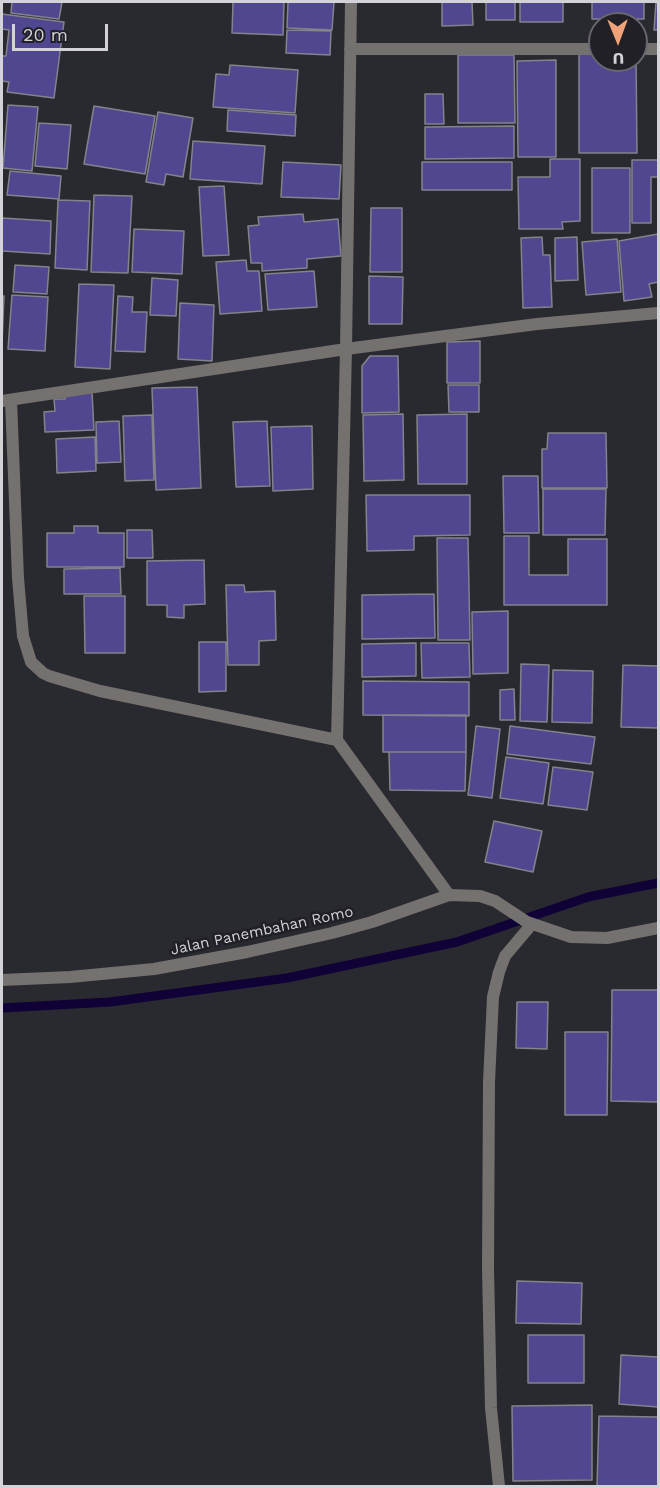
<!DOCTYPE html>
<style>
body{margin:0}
#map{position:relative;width:660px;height:1488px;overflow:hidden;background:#292930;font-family:"Work Sans",sans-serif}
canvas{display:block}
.frame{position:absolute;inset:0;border:3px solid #d2d2d7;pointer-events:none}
.north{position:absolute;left:588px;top:12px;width:60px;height:60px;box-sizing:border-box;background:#202026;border:2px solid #67676d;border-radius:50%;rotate:179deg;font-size:16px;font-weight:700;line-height:24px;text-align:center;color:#d2d2d7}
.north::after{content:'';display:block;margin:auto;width:21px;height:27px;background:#f0a378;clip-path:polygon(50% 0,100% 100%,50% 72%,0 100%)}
.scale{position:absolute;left:12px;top:24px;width:96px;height:27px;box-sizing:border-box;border:3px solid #d2d2d7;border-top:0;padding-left:8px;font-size:18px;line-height:21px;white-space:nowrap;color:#d2d2d7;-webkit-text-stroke:4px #202026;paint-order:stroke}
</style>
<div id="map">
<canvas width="660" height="1488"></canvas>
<div class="frame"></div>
<div class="north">U</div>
<div class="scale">20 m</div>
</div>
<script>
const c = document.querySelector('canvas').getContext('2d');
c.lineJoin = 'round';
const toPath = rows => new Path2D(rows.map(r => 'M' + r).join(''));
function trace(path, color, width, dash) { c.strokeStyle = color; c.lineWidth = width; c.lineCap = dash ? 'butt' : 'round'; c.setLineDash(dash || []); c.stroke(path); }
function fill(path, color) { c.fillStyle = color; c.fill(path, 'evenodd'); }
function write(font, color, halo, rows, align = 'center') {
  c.font = font + ' "Work Sans",sans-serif'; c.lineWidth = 5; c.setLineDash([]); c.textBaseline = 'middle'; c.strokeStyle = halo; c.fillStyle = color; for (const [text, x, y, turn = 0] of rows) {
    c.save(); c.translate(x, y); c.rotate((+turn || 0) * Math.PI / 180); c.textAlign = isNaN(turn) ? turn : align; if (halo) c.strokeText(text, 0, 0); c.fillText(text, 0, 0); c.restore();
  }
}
trace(toPath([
 [2,1008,110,1002,287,978,457,942,588,897,658,883]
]), '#100236', 9);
const building = toPath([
 [12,2,62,2,59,19,11,13,12,2],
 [233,2,284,2,283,35,232,33,233,2],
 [288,2,334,2,332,30,287,28,288,2],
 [442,2,472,2,473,25,442,26,442,2],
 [486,2,515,2,515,20,486,20,486,2],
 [520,2,563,2,563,22,520,22,520,2],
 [592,2,644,2,644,19,592,19,592,2],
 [656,2,658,3,658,30,654,30,656,2],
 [2,14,64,22,54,98,7,92,9,82,2,81,2,56,6,56,9,30,2,29,2,14],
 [287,30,331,31,330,55,286,53,287,30],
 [600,53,600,60,636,60,636,53,637,153,579,153,579,54,600,53],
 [458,55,514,55,515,123,458,123,458,55],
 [556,60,556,157,518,157,517,61,556,60],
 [230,65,298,70,295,113,213,107,216,74,229,75,230,65],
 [425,94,443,94,444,124,425,124,425,94],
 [8,105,38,107,32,171,3,168,8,105],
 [94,106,155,116,145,174,84,164,94,106],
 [228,110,296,115,295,136,227,131,228,110],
 [158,112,193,118,183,177,166,174,164,185,146,182,158,112],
 [39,123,71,125,67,169,35,166,39,123],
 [514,126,514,158,425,159,425,127,514,126],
 [193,141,265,146,262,184,190,179,193,141],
 [550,159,580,159,580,221,562,222,563,229,519,229,518,177,550,177,550,159],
 [632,160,658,160,658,177,651,177,651,223,632,223,632,160],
 [283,162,341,165,339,199,281,197,283,162],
 [422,162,512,162,512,190,422,190,422,162],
 [592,168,630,168,630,233,592,233,592,168],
 [10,171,61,176,59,199,7,195,10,171],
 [224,186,229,255,203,256,199,187,224,186],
 [94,195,132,196,128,273,91,272,94,195],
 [58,200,90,201,87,270,55,268,58,200],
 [371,208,402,208,402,272,370,272,371,208],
 [303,214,304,222,338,219,341,256,307,259,307,268,262,271,262,263,251,263,248,226,259,225,258,217,303,214],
 [2,218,51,221,50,254,2,251,2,218],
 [134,229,184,231,182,274,132,272,134,229],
 [658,234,658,282,649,284,652,297,624,301,619,241,658,234],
 [542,237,543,255,550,255,552,307,523,308,521,238,542,237],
 [577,237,578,280,555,281,555,238,577,237],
 [617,239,621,292,586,295,582,242,617,239],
 [246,260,247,271,259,271,262,311,220,314,216,262,246,260],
 [15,265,49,267,47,294,13,292,15,265],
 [314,271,317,307,268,310,265,274,314,271],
 [369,276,403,277,402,324,369,324,369,276],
 [152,278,178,280,176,316,150,315,152,278],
 [79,284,114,285,110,369,75,367,79,284],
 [12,295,48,297,45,351,8,349,12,295],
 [2,296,4,296,2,343,2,296],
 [118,296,133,297,132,312,147,312,145,352,115,351,118,296],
 [180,303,214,305,212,361,178,359,180,303],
 [480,341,480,383,447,383,447,342,480,341],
 [370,356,398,356,399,412,362,413,362,366,370,356],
 [448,385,479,385,479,412,449,412,448,385],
 [197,387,201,488,156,490,152,388,197,387],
 [92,392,94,430,45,432,44,412,55,411,54,399,65,399,65,393,92,392],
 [403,414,404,480,364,481,363,415,403,414],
 [467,414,467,484,418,484,417,415,467,414],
 [152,415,154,480,125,481,123,416,152,415],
 [119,421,121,462,97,463,96,422,119,421],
 [267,421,270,486,236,487,233,422,267,421],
 [312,426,313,489,273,491,271,427,312,426],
 [548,433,606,433,607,488,542,488,542,449,547,449,548,433],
 [95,437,96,471,57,473,56,439,95,437],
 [503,476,538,476,539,533,504,533,503,476],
 [543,489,606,489,605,535,543,535,543,489],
 [366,495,470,495,470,535,414,536,414,550,367,551,366,495],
 [74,526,98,526,98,533,124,533,124,567,47,567,47,533,74,533,74,526],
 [127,530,152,530,153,558,127,558,127,530],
 [504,536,529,536,529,575,568,575,568,539,607,539,607,605,504,605,504,536],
 [437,538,468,538,470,640,438,640,437,538],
 [204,560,205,604,184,605,184,618,167,617,167,605,147,605,147,561,204,560],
 [120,568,121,594,64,594,64,569,120,568],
 [226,585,244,585,245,592,275,591,276,640,259,641,259,665,228,665,226,585],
 [434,594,435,638,362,639,362,595,434,594],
 [84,596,125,596,125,653,85,653,84,596],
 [508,611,508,673,473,674,472,612,508,611],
 [199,642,226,642,226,691,199,692,199,642],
 [416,643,416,676,362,677,362,644,416,643],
 [421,643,469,643,470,677,422,678,421,643],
 [521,664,549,665,547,722,520,721,521,664],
 [623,665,658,666,658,728,621,727,623,665],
 [553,670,593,671,592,723,552,722,553,670],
 [363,681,469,682,469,716,363,715,363,681],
 [514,689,515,720,500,720,500,690,514,689],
 [383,715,466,715,466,752,383,752,383,715],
 [476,726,500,729,492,798,468,795,476,726],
 [510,726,595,737,591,764,507,754,510,726],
 [389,752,466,752,465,791,390,790,389,752],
 [506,757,549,763,543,804,500,798,506,757],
 [553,767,593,772,587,810,548,805,553,767],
 [494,821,542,831,533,872,485,862,494,821],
 [612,990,658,990,658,1102,611,1101,612,990],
 [517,1002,548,1002,547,1049,516,1048,517,1002],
 [565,1032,608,1032,607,1115,565,1115,565,1032],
 [517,1281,582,1283,581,1324,516,1323,517,1281],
 [528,1335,584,1335,584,1383,528,1383,528,1335],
 [621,1355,658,1357,658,1407,619,1404,621,1355],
 [592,1405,592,1480,513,1481,512,1406,592,1405],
 [599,1416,658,1417,658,1486,597,1486,599,1416]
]);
fill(building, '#504791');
trace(building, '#83838b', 1.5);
trace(toPath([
 [350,49,600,49],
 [636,49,658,49],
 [11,400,18,578,23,636,31,662,43,673,49,676,100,691,337,740,449,895],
 [2,401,346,349,537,324,658,313],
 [337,740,346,349,351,2],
 [499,1486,491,1408,488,1269,489,1082,493,997,499,972,505,956,532,924]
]), '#75716f', 12);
trace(toPath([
 [2,980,70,977,154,969,247,952,332,933,372,922,449,895,480,896,495,901,527,922,571,937,607,938,658,928]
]), '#75716f', 12);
write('15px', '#d2d2d7', '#202026', [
 ["Jalan Panembahan Romo",262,931,-12]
]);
</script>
